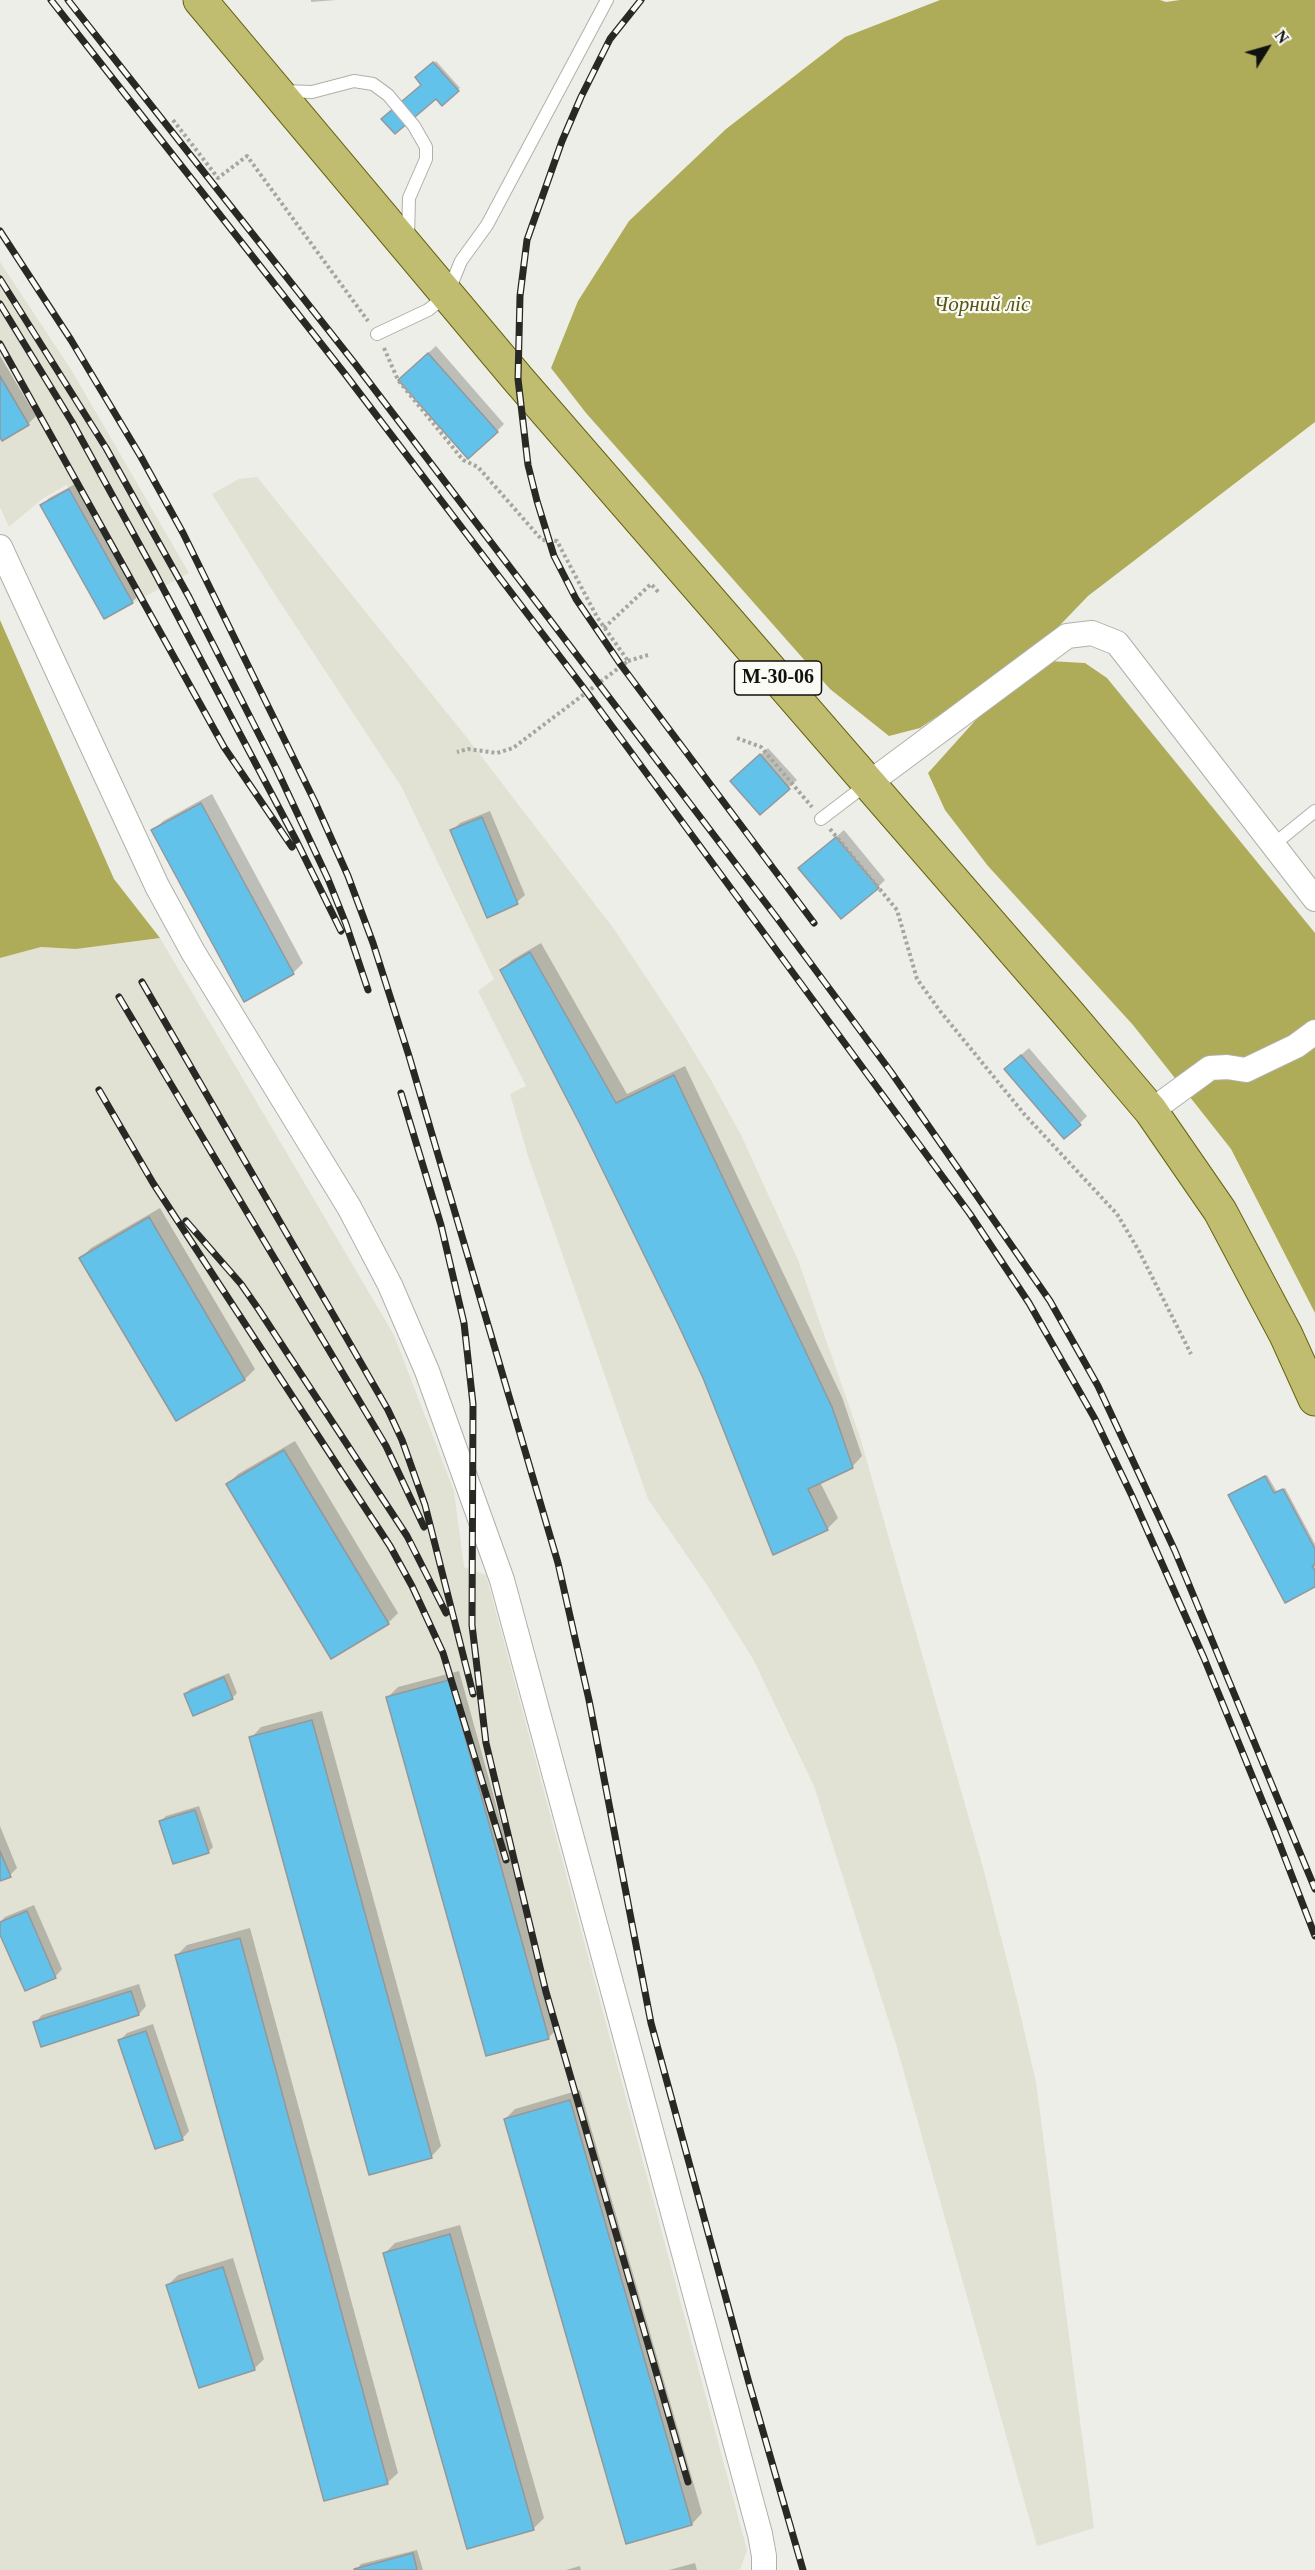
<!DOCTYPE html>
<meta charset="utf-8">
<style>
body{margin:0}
#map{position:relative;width:1315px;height:2570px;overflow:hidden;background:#eeeee8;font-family:"Times New Roman",serif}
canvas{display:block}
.north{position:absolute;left:1237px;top:18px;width:60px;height:60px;-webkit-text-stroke:4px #fbfbf5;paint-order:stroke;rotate:53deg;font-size:16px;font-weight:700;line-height:24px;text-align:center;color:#11110f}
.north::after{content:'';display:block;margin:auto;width:21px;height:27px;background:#11110f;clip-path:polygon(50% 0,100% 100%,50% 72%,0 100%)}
</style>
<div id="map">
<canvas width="1315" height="2570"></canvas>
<div class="north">N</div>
</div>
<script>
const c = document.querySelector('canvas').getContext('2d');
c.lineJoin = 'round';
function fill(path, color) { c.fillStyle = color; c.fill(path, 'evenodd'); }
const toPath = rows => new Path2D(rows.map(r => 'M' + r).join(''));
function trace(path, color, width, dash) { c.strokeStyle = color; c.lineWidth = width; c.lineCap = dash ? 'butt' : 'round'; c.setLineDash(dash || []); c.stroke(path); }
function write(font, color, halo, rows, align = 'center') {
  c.font = font + ' "Times New Roman",serif'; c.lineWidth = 4.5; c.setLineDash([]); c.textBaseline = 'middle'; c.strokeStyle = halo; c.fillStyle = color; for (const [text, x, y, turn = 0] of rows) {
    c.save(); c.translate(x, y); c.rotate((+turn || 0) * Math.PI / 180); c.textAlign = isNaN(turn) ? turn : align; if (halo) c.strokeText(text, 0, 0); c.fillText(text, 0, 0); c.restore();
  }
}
fill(toPath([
 [0,262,72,371,189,573,133,603,67,485,42,499,9,527,0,507],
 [257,477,468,739,614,929,679,1027,711,1080,741,1135,798,1260,860,1437,984,1871,1017,2000,1036,2082,1094,2528,1037,2546,896,2044,814,1786,753,1659,707,1585,648,1499,528,1156,510,1094,526,1086,478,991,494,979,401,786,274,593,212,494,239,479],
 [160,938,394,1335,454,1491,464,1567,486,1575,747,2550,740,2570,0,2570,0,958,41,947,76,949]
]), '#e1e1d4');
fill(toPath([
 [940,0,1160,0,1166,2,1180,0,1315,0,1315,422,1088,596,1037,649,1049,661,1085,663,1107,678,1315,933,1315,1313,1231,1149,1133,1025,988,866,945,810,928,773,982,713,969,695,920,728,889,736,830,689,586,413,551,368,578,301,629,221,726,129,845,37],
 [0,620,114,879,160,938,76,949,41,947,0,958]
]), '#aeac58');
fill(toPath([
 [311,0,336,0,311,2],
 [436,61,460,88,442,104,417,77],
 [436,346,504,424,497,431,407,372],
 [0,356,36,416,28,424,3,439,0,434],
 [77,483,140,594,132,602,105,617,42,505,49,498],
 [768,748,797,780,760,813,739,774],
 [212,794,303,963,293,973,153,831,163,821],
 [490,811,525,895,517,902,452,831,460,823],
 [844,830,885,880,878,887,808,861],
 [541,943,627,1094,685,1066,842,1397,862,1456,852,1467,820,1482,838,1518,827,1529,774,1553,705,1377,583,1125,502,970,512,960],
 [1029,1048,1087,1116,1080,1123,1013,1062],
 [160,1208,255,1369,245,1379,176,1419,81,1258,91,1248],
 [295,1441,398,1613,388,1623,228,1484,238,1474],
 [1267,1475,1277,1492,1285,1488,1315,1544,1315,1585,1232,1494],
 [459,1671,558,2028,548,2038,388,1697,398,1687],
 [229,1673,237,1693,232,1698,185,1694,190,1689],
 [322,1711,441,2146,431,2157,251,1738,261,1727],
 [199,1806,213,1847,208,1852,161,1821,166,1816],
 [0,1826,17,1868,10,1875,0,1879],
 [34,1905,62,1969,55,1977,0,1931,0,1922,5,1917],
 [250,1928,398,2473,387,2483,177,1955,187,1945],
 [139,1984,146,2006,139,2014,42,2045,35,2023,42,2015],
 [153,2024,189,2131,182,2139,120,2040,127,2033],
 [580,2090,702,2513,692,2524,627,2542,505,2119,515,2109],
 [460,2225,544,2518,533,2529,385,2253,395,2243],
 [233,2258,264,2359,254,2369,168,2285,178,2275],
 [417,2550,423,2570,356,2570,361,2564],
 [695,2563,697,2570,669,2570],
 [580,2566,581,2570,566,2570]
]), '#0003');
const building = toPath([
 [433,62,459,91,442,106,436,99,395,134,381,119,421,85,415,77,433,62],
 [428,353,498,432,468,459,398,380,428,353],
 [0,376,29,425,2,441,0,437,0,376],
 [69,489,133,603,104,619,40,505,69,489],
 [760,754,790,789,760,815,730,781,760,754],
 [201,803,294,974,244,1002,151,830,201,803],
 [482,817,518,904,487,918,450,830,482,817],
 [836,837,879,888,841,919,798,868,836,837],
 [530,952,616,1103,674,1075,832,1407,853,1468,808,1489,828,1530,773,1555,703,1378,678,1324,581,1126,500,970,530,952],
 [1021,1055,1081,1125,1064,1139,1004,1069,1021,1055],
 [149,1217,245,1380,176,1421,79,1258,149,1217],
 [284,1450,389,1624,331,1659,226,1484,284,1450],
 [1265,1476,1274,1493,1283,1489,1315,1549,1315,1565,1312,1566,1315,1571,1315,1587,1285,1603,1228,1495,1265,1476],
 [224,1677,233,1699,193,1716,184,1694,224,1677],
 [449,1680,549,2039,486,2056,386,1697,449,1680],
 [312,1720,432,2158,369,2175,249,1737,312,1720],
 [195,1810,209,1853,173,1864,159,1821,195,1810],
 [0,1851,11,1877,0,1881,0,1851],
 [27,1911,56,1978,25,1991,0,1935,0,1922,27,1911],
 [240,1938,388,2484,324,2501,175,1955,240,1938],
 [131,1991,139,2015,41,2047,33,2022,131,1991],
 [146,2031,183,2140,155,2149,118,2040,146,2031],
 [570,2100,692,2525,626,2544,504,2119,570,2100],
 [450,2234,534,2530,467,2549,383,2253,450,2234],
 [223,2267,255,2370,199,2388,166,2285,223,2267],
 [413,2553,417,2570,355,2570,354,2569,413,2553]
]);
fill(building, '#63c2ea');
trace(building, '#93989b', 1.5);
const lane = toPath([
 [283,91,312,92,354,81,373,84,388,95,414,126,426,147,426,159,409,198,408,236],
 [377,334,428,310,447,295,461,261,487,225,607,0],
 [821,819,867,784],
 [1273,845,1315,811]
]);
const street = toPath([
 [0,547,157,886,193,952,349,1207,390,1285,427,1371,502,1580,760,2534,764,2556,764,2570],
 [868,784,1067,636,1092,633,1117,643,1315,899],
 [1151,1111,1210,1068,1227,1067,1246,1070,1296,1046,1315,1032]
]);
const primary = toPath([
 [200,0,518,379,1067,1012,1151,1111,1220,1211,1286,1335,1315,1399]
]);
trace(lane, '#b0b0aa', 14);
trace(street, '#b0b0aa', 26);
trace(primary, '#676411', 35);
trace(toPath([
 [173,120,218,178,247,156,368,321],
 [384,348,398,380,463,460,478,467,542,540,557,541,597,617,628,661,513,748,497,753,468,749,457,752],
 [604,628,651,584,660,594],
 [628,661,648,655],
 [737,738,761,747,812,807],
 [830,829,897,910,917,979,940,1011,1025,1115,1117,1214,1139,1251,1191,1354]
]), '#a6a6a1', 4, [3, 3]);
trace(lane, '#fff', 12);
trace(street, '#fff', 24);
trace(primary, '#c0bd71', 33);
const rail = toPath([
 [51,0,345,374,586,691,970,1214,1029,1303,1095,1419,1132,1496,1204,1658,1275,1832,1315,1936],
 [68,0,356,365,777,918,891,1072,1050,1301,1098,1386,1175,1551,1315,1889],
 [641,0,610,39,581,97,562,141,527,240,520,296,518,379,528,465,537,501,554,556,576,599,621,665,814,923],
 [0,231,71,340,141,457,183,533,315,802,348,876,373,943,409,1056,558,1563,589,1700,651,2023,749,2383,803,2570],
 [0,279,106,448,189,597,277,770,328,879,346,924,368,990],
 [0,304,72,422,155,573,297,842,341,931],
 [0,344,224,747,292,847],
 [142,982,388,1410,402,1440,425,1505,473,1694],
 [119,997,386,1446,424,1527],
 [99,1090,153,1183,390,1546,412,1586,443,1653,506,1860],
 [401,1093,441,1225,464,1323,473,1404,472,1625,486,1743,546,1992,688,2482],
 [186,1221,241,1284,259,1310,407,1536,446,1613]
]);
trace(rail, '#282825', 7);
trace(rail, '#fbfbf5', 4.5, [14]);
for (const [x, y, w] of [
 [778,678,87]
]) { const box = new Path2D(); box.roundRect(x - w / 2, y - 17, w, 34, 4.5); c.fillStyle = '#fbfbf5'; c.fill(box); trace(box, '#11110f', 1.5); }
write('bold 20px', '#11110f', null, [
 ["М-30-06",778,678]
]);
write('italic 21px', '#565415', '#fbfbf5', [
 ["Чорний ліс",982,305]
]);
</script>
